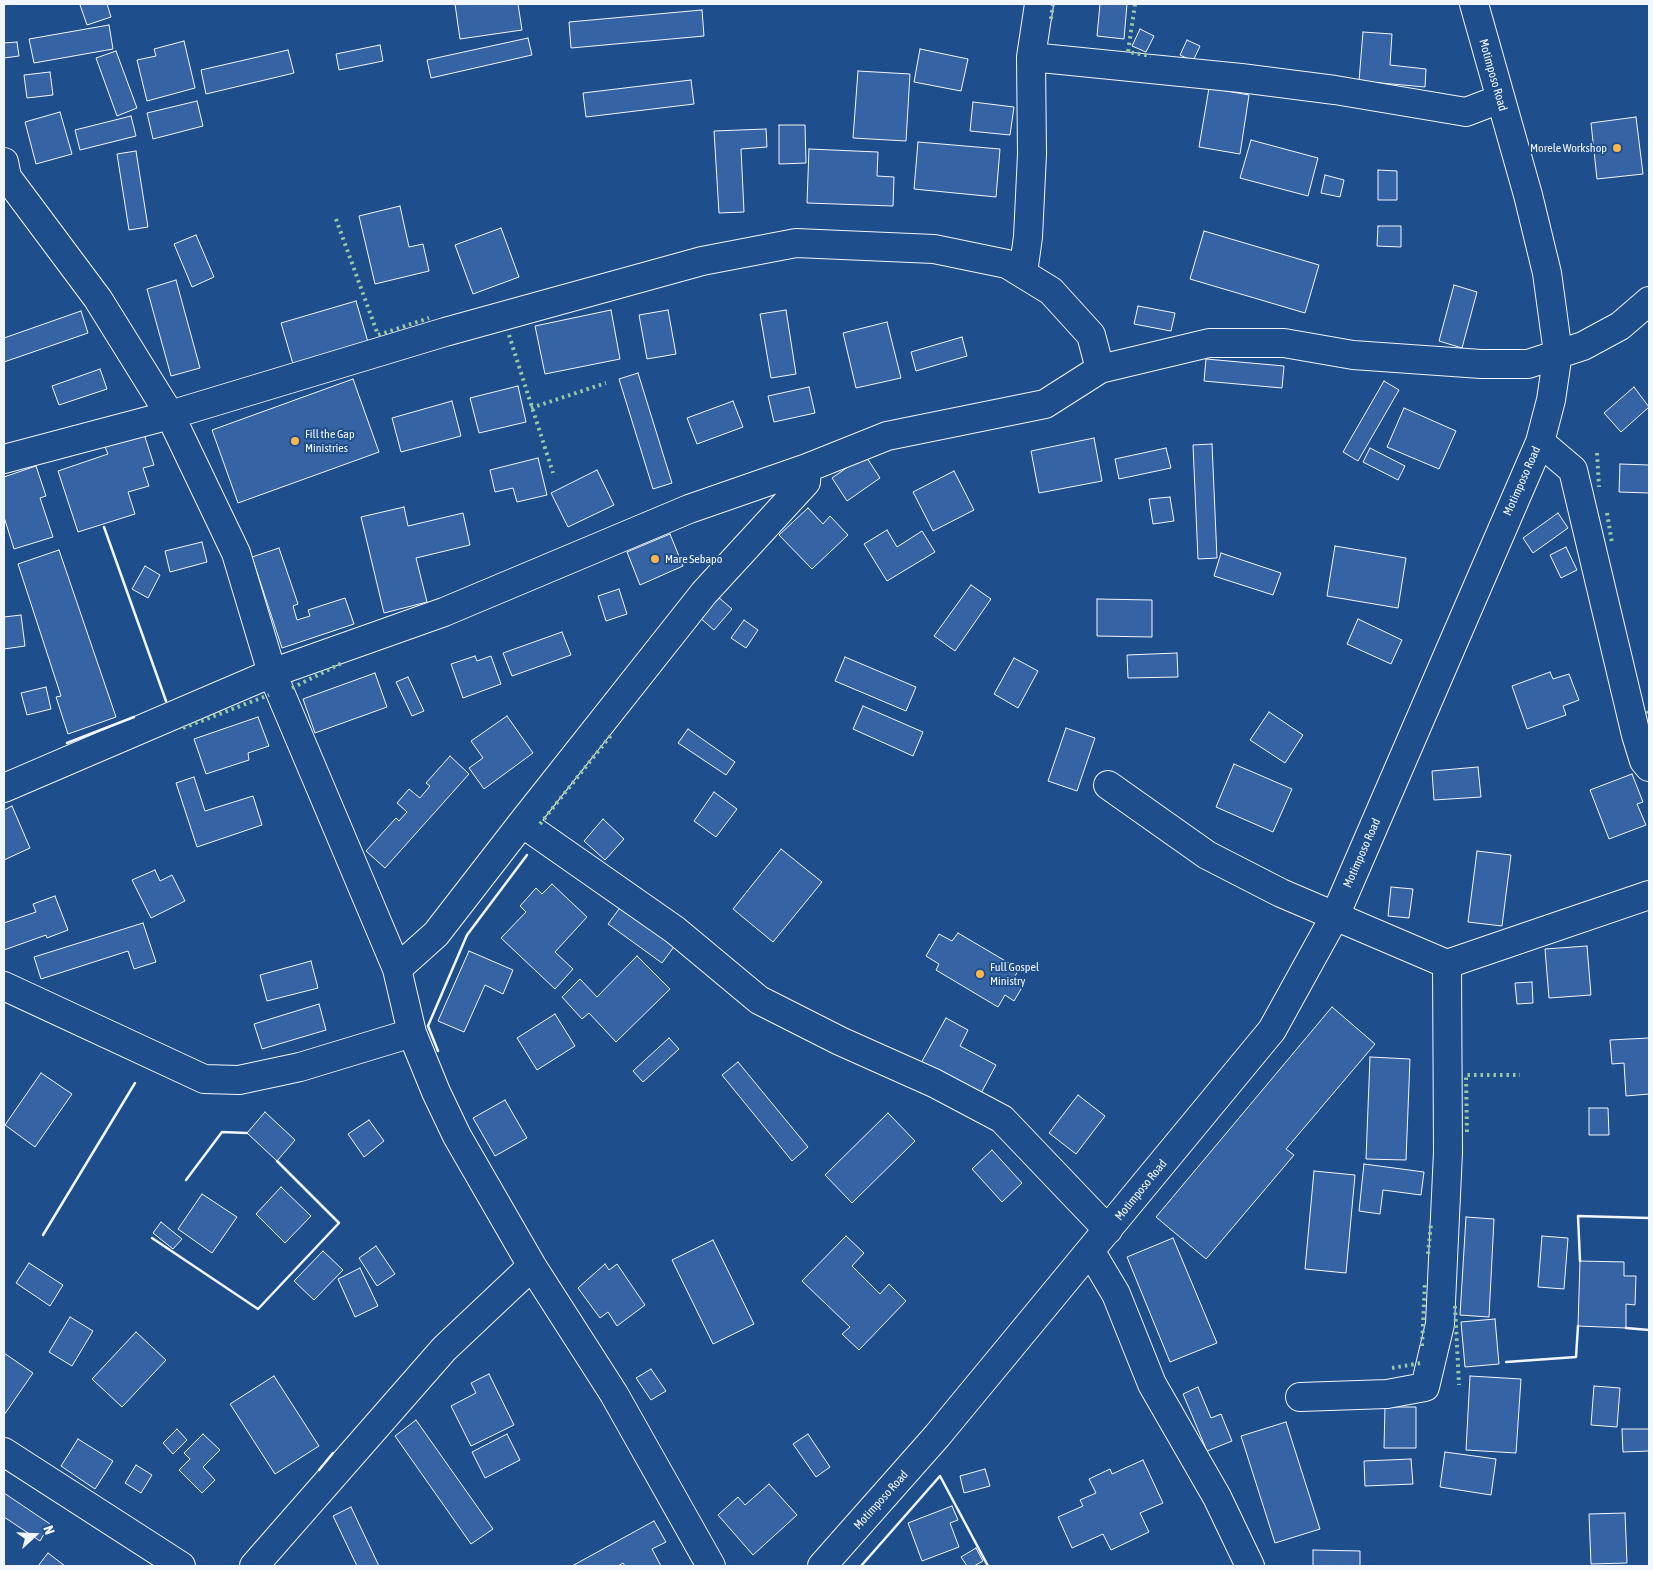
<!DOCTYPE html>
<style>
body{margin:0}
#map{position:relative;width:1653px;height:1570px;overflow:hidden;background:#1f4e8c;font-family:"Asap Condensed",sans-serif}
canvas{display:block}
.frame{position:absolute;inset:0;border:5px solid #f2f6ff;pointer-events:none}
.north{position:absolute;left:10px;top:1510px;width:50px;height:50px;-webkit-text-stroke:4px #1f4e8c;paint-order:stroke;rotate:70deg;font-size:14px;font-weight:700;line-height:20px;text-align:center;color:#f2f6ff}
.north::after{content:'';display:block;margin:auto;width:18px;height:22px;background:#f2f6ff;clip-path:polygon(50% 0,100% 100%,50% 72%,0 100%)}
</style>
<div id="map">
<canvas width="1653" height="1570"></canvas>
<div class="frame"></div>
<div class="north">N</div>
</div>
<script>
const c = document.querySelector('canvas').getContext('2d');
c.lineJoin = 'round';
function fill(path, color) { c.fillStyle = color; c.fill(path, 'evenodd'); }
const toPath = rows => new Path2D(rows.map(r => 'M' + r).join(''));
function trace(path, color, width, dash) { c.strokeStyle = color; c.lineWidth = width; c.lineCap = dash ? 'butt' : 'round'; c.setLineDash(dash || []); c.stroke(path); }
function write(font, color, halo, rows, align = 'center') {
  c.font = font + ' "Asap Condensed",sans-serif'; c.lineWidth = 4; c.setLineDash([]); c.textBaseline = 'middle'; c.strokeStyle = halo; c.fillStyle = color; for (const [text, x, y, turn = 0] of rows) {
    c.save(); c.translate(x, y); c.rotate((+turn || 0) * Math.PI / 180); c.textAlign = isNaN(turn) ? turn : align; if (halo) c.strokeText(text, 0, 0); c.fillText(text, 0, 0); c.restore();
  }
}
const building = toPath([
 [83,4,107,4,111,17,87,25,80,5,83,4],
 [455,4,518,4,522,30,460,39,455,4],
 [1100,4,1127,4,1124,39,1097,36,1100,4],
 [702,10,704,36,571,48,569,22,702,10],
 [109,25,113,49,34,63,29,39,109,25],
 [1140,29,1154,36,1146,52,1132,46,1140,29],
 [1363,32,1392,34,1390,65,1426,69,1425,87,1359,81,1363,32],
 [528,38,532,55,431,78,427,60,528,38],
 [1187,40,1200,46,1193,61,1180,55,1187,40],
 [184,41,195,88,147,101,137,60,156,56,154,49,184,41],
 [17,42,19,56,4,58,4,43,17,42],
 [380,45,383,61,339,70,336,54,380,45],
 [920,49,968,59,961,91,914,82,920,49],
 [288,50,294,73,206,94,201,70,288,50],
 [116,51,137,108,117,116,96,58,116,51],
 [858,71,910,74,906,141,853,138,858,71],
 [50,72,53,95,27,98,24,75,50,72],
 [691,80,694,104,586,117,583,93,691,80],
 [1209,88,1249,95,1240,154,1199,147,1209,88],
 [197,101,203,126,153,139,147,113,197,101],
 [973,102,1014,107,1010,135,970,131,973,102],
 [60,112,72,154,36,164,25,122,60,112],
 [131,116,136,136,80,150,75,130,131,116],
 [1636,117,1643,174,1597,179,1591,123,1636,117],
 [779,125,805,125,806,163,779,164,779,125],
 [766,129,767,147,741,149,744,212,719,213,714,131,766,129],
 [1251,140,1318,158,1308,196,1240,178,1251,140],
 [918,142,1000,149,996,197,914,189,918,142],
 [809,149,878,152,877,176,894,177,893,206,807,203,809,149],
 [136,151,148,227,129,230,117,154,136,151],
 [1378,170,1397,171,1397,200,1378,200,1378,170],
 [1325,175,1344,180,1340,197,1321,193,1325,175],
 [400,206,409,247,423,244,429,271,375,284,359,216,400,206],
 [1378,226,1401,226,1401,247,1377,246,1378,226],
 [501,228,519,277,473,294,455,245,501,228],
 [1204,231,1319,265,1305,313,1190,279,1204,231],
 [196,235,214,277,192,287,174,244,196,235],
 [176,280,200,368,171,376,147,289,176,280],
 [1454,285,1477,292,1462,348,1439,341,1454,285],
 [356,301,368,342,293,364,281,323,356,301],
 [1138,306,1175,313,1171,331,1134,324,1138,306],
 [611,310,620,359,545,374,535,326,611,310],
 [668,310,676,354,647,359,639,315,668,310],
 [786,310,796,374,771,378,760,314,786,310],
 [81,311,88,333,4,362,4,338,81,311],
 [887,322,901,378,856,388,843,333,887,322],
 [962,337,967,356,916,371,911,352,962,337],
 [1206,359,1284,366,1282,388,1204,381,1206,359],
 [100,369,107,389,59,405,52,386,100,369],
 [638,373,672,483,653,489,619,379,638,373],
 [353,379,379,452,238,503,212,430,353,379],
 [1384,381,1399,390,1358,461,1343,452,1384,381],
 [518,386,526,422,479,433,470,398,518,386],
 [809,387,815,413,774,422,768,396,809,387],
 [1634,387,1649,407,1621,432,1604,413,1634,387],
 [452,401,461,436,401,452,392,418,452,401],
 [733,401,743,427,697,444,687,418,733,401],
 [1404,408,1456,431,1439,469,1387,447,1404,408],
 [144,434,154,465,143,468,149,486,128,492,135,514,78,532,58,471,108,454,105,447,144,434],
 [1094,438,1102,481,1039,493,1031,451,1094,438],
 [1212,444,1217,558,1198,559,1193,445,1212,444],
 [1166,448,1171,468,1119,479,1115,459,1166,448],
 [1370,448,1405,466,1398,480,1363,462,1370,448],
 [865,455,880,478,847,501,832,478,865,455],
 [538,458,547,495,517,502,513,488,495,492,490,470,538,458],
 [1620,464,1649,465,1649,493,1619,492,1620,464],
 [36,466,46,496,40,498,53,537,14,549,4,517,4,477,36,466],
 [597,470,614,505,568,527,551,493,597,470],
 [954,471,974,510,933,531,913,492,954,471],
 [1170,497,1174,521,1153,524,1149,499,1170,497],
 [404,507,408,526,463,513,470,545,416,558,427,602,384,613,361,517,404,507],
 [808,508,823,524,830,516,848,535,812,569,779,535,808,508],
 [1558,513,1568,528,1533,553,1523,538,1558,513],
 [887,530,897,547,922,531,935,552,887,581,864,544,887,530],
 [670,534,683,566,640,585,627,552,670,534],
 [202,542,207,562,170,572,165,551,202,542],
 [1335,546,1406,558,1398,608,1327,596,1335,546],
 [1566,547,1577,570,1561,578,1550,555,1566,547],
 [279,548,298,604,293,606,297,620,310,616,308,610,345,598,354,624,282,648,252,557,279,548],
 [59,550,116,717,68,734,56,697,61,696,18,564,59,550],
 [1221,553,1281,573,1273,595,1214,576,1221,553],
 [145,566,160,575,148,598,132,589,145,566],
 [971,585,991,599,955,651,934,636,971,585],
 [619,589,627,614,606,621,598,596,619,589],
 [717,596,732,609,714,630,699,617,717,596],
 [1097,599,1152,600,1152,637,1097,636,1097,599],
 [21,615,25,646,4,649,4,617,21,615],
 [1358,619,1402,640,1391,664,1347,644,1358,619],
 [744,620,758,630,746,648,731,638,744,620],
 [562,632,571,655,512,676,503,653,562,632],
 [1177,653,1178,677,1128,678,1127,655,1177,653],
 [475,656,477,661,491,656,501,684,463,698,451,664,475,656],
 [845,657,916,687,906,711,835,681,845,657],
 [1014,658,1038,671,1018,708,994,694,1014,658],
 [1550,672,1553,679,1569,674,1579,700,1563,706,1566,715,1527,729,1512,686,1550,672],
 [375,673,387,707,315,733,303,699,375,673],
 [408,677,424,711,412,716,396,682,408,677],
 [46,687,51,709,27,715,21,693,46,687],
 [863,706,923,732,913,756,853,729,863,706],
 [1269,712,1303,735,1285,763,1250,740,1269,712],
 [507,716,533,753,484,789,469,768,483,758,471,741,507,716],
 [258,717,269,746,248,753,249,760,206,774,194,739,258,717],
 [1066,728,1095,738,1077,791,1048,781,1066,728],
 [688,729,735,762,726,775,678,743,688,729],
 [450,756,469,774,385,868,366,851,396,818,399,821,407,812,397,803,409,789,420,798,430,786,426,783,450,756],
 [1234,764,1292,789,1273,832,1216,807,1234,764],
 [1478,767,1481,797,1434,800,1432,771,1478,767],
 [1632,774,1643,802,1637,804,1646,825,1609,839,1590,790,1632,774],
 [194,777,205,811,253,796,262,825,197,847,176,783,194,777],
 [714,792,737,809,716,837,694,821,714,792],
 [12,806,30,848,4,860,4,810,12,806],
 [603,819,624,839,605,860,584,841,603,819],
 [781,849,822,882,773,942,733,909,781,849],
 [1477,851,1511,855,1502,926,1468,922,1477,851],
 [155,870,160,881,172,875,185,901,151,918,132,880,155,870],
 [552,884,587,917,555,952,573,969,555,989,501,938,526,912,520,906,536,888,542,894,552,884],
 [1391,887,1413,889,1409,918,1388,916,1391,887],
 [55,896,68,930,47,938,46,935,4,950,4,923,36,912,33,904,55,896],
 [622,905,676,944,662,963,608,924,622,905],
 [143,923,156,962,134,969,128,951,41,979,34,957,143,923],
 [958,933,1019,969,1014,978,1024,984,1014,1001,1005,995,998,1007,936,970,939,964,926,956,939,934,952,941,958,933],
 [1587,946,1591,995,1549,998,1545,949,1587,946],
 [469,951,513,970,503,994,485,985,464,1032,438,1021,469,951],
 [637,956,670,989,616,1042,589,1013,582,1019,562,997,580,979,597,997,637,956],
 [311,961,318,988,267,1001,260,975,311,961],
 [1532,982,1533,1003,1517,1004,1515,983,1532,982],
 [319,1004,326,1030,262,1049,254,1024,319,1004],
 [1332,1007,1375,1044,1286,1149,1294,1155,1206,1259,1156,1217,1332,1007],
 [555,1014,575,1046,537,1070,517,1038,555,1014],
 [946,1018,968,1030,960,1046,996,1065,980,1095,921,1063,946,1018],
 [669,1038,679,1049,643,1082,633,1071,669,1038],
 [1649,1038,1649,1094,1626,1096,1624,1063,1612,1064,1610,1040,1649,1038],
 [1370,1057,1410,1059,1406,1160,1366,1159,1370,1057],
 [738,1062,808,1147,792,1161,722,1075,738,1062],
 [41,1073,72,1094,35,1147,5,1125,41,1073],
 [1078,1095,1105,1116,1076,1154,1049,1133,1078,1095],
 [505,1100,527,1138,495,1156,473,1118,505,1100],
 [1589,1108,1608,1108,1609,1135,1589,1135,1589,1108],
 [265,1112,295,1140,277,1161,247,1133,265,1112],
 [888,1113,915,1141,852,1203,825,1175,888,1113],
 [369,1120,384,1141,364,1157,348,1134,369,1120],
 [992,1150,1022,1183,1002,1202,972,1169,992,1150],
 [1364,1164,1424,1172,1421,1195,1383,1190,1380,1214,1359,1211,1364,1164],
 [1314,1171,1355,1175,1346,1273,1305,1269,1314,1171],
 [281,1187,311,1216,285,1243,256,1214,281,1187],
 [202,1194,237,1217,212,1253,178,1229,202,1194],
 [1466,1217,1494,1219,1489,1317,1460,1315,1466,1217],
 [161,1222,182,1239,173,1249,153,1233,161,1222],
 [846,1236,864,1253,852,1266,880,1294,889,1284,906,1301,859,1350,842,1334,850,1327,802,1281,846,1236],
 [1542,1236,1568,1238,1564,1289,1538,1287,1542,1236],
 [1173,1238,1217,1343,1170,1362,1127,1257,1173,1238],
 [713,1240,754,1324,713,1344,672,1260,713,1240],
 [376,1246,395,1274,377,1286,359,1258,376,1246],
 [323,1251,343,1270,314,1300,294,1281,323,1251],
 [1580,1261,1624,1262,1624,1276,1636,1276,1635,1305,1626,1304,1626,1328,1578,1326,1580,1261],
 [29,1263,63,1285,50,1306,16,1283,29,1263],
 [605,1264,609,1270,617,1264,645,1305,617,1326,608,1312,600,1318,578,1288,605,1264],
 [360,1268,378,1306,355,1317,338,1279,360,1268],
 [70,1317,93,1331,72,1366,49,1352,70,1317],
 [1495,1319,1499,1364,1465,1367,1461,1322,1495,1319],
 [136,1332,166,1360,122,1407,92,1379,136,1332],
 [4,1353,33,1373,4,1415,4,1353],
 [651,1369,666,1391,651,1400,636,1378,651,1369],
 [489,1374,514,1425,471,1446,451,1406,476,1393,471,1383,489,1374],
 [274,1376,319,1446,275,1474,230,1404,274,1376],
 [1470,1376,1521,1379,1516,1453,1466,1450,1470,1376],
 [1594,1386,1620,1388,1617,1427,1591,1425,1594,1386],
 [1198,1387,1211,1418,1221,1414,1232,1441,1207,1451,1183,1394,1198,1387],
 [1385,1407,1416,1407,1416,1448,1384,1448,1385,1407],
 [416,1420,493,1529,471,1544,395,1436,416,1420],
 [1286,1422,1320,1529,1275,1543,1241,1436,1286,1422],
 [177,1429,187,1440,173,1454,163,1443,177,1429],
 [1622,1429,1649,1429,1649,1451,1623,1452,1622,1429],
 [203,1434,220,1450,203,1467,215,1480,202,1493,179,1470,190,1459,184,1453,203,1434],
 [507,1434,520,1460,485,1478,472,1452,507,1434],
 [808,1434,830,1467,816,1477,793,1444,808,1434],
 [78,1439,113,1461,95,1489,61,1466,78,1439],
 [1445,1452,1496,1459,1491,1495,1440,1487,1445,1452],
 [1411,1459,1413,1484,1365,1486,1364,1461,1411,1459],
 [1143,1460,1163,1503,1140,1513,1149,1532,1111,1550,1103,1534,1072,1548,1058,1517,1083,1506,1080,1500,1096,1493,1089,1479,1110,1469,1112,1474,1143,1460],
 [136,1465,152,1475,141,1493,125,1483,136,1465],
 [985,1469,990,1486,964,1493,960,1476,985,1469],
 [769,1484,797,1515,753,1555,718,1515,738,1497,745,1505,769,1484],
 [4,1493,50,1524,40,1541,4,1517,4,1493],
 [952,1506,958,1520,950,1523,959,1547,922,1561,908,1523,952,1506],
 [351,1507,379,1566,357,1566,333,1516,351,1507],
 [1625,1513,1627,1563,1591,1564,1589,1514,1625,1513],
 [654,1521,666,1542,652,1549,661,1566,625,1566,623,1563,618,1566,572,1566,654,1521],
 [976,1548,983,1561,974,1566,967,1566,961,1557,976,1548],
 [1313,1550,1360,1551,1360,1566,1313,1566,1313,1550],
 [48,1553,65,1566,38,1566,48,1553]
]);
fill(building, '#3563a3');
trace(building, '#f2f6ff', 1);
const minor = toPath([
 [1031,57,1241,78,1335,90,1466,112,1500,99],
 [4,162,7,177,98,299,170,415,236,553,272,673,397,969,412,1033,436,1092,457,1136,532,1266,614,1394,711,1566],
 [1023,273,1028,237,1032,154,1031,57,1039,4],
 [1540,442,1573,470,1636,735,1644,761,1649,767],
 [4,459,170,415,445,332,702,261,796,243,934,249,1007,264,1051,291,1091,335,1100,369],
 [1108,785,1207,855,1281,893,1447,964,1649,895],
 [4,788,272,673,444,612,689,509,807,468],
 [522,823,675,930,759,1000,840,1041,934,1083,1002,1119,1108,1230],
 [397,969,436,934,522,823,704,593,806,482,807,468,887,436,1045,404,1100,369,1209,343,1284,343,1353,355,1481,364,1528,364,1583,346,1620,326,1649,301],
 [4,986,204,1079,239,1080,300,1067,412,1033],
 [1091,1252,1116,1294,1152,1384,1217,1497,1250,1566],
 [1300,1397,1387,1394,1425,1387,1440,1324,1448,1152,1447,964],
 [4,1452,181,1566],
 [254,1566,444,1349,532,1266],
 [822,1566,937,1436,1272,1030,1335,916,1540,442,1551,400,1558,353,1547,273,1528,195,1474,4]
]);
trace(minor, '#f2f6ff', 30);
trace(minor, '#1f4e8c', 28);
trace(toPath([
 [1135,4,1128,52,1151,56],
 [1051,19,1053,4],
 [336,219,378,335,429,318],
 [509,335,553,473],
 [531,408,606,383],
 [1597,453,1599,487],
 [1607,513,1612,543],
 [292,688,342,663],
 [1647,711,1649,714],
 [183,728,269,695],
 [540,824,612,734],
 [1467,1132,1466,1075,1520,1075],
 [1428,1254,1431,1223],
 [1455,1306,1459,1385],
 [1422,1346,1425,1282],
 [1392,1368,1421,1363]
]), '#97c8a6', 4, [2.5, 4]);
trace(toPath([
 [104,527,166,701],
 [67,743,134,717],
 [438,1051,428,1026,467,935,527,855],
 [186,1180,222,1132,247,1133],
 [43,1235,135,1083],
 [152,1238,258,1309,339,1223,277,1161],
 [1580,1261,1578,1216,1649,1218],
 [1626,1328,1649,1330],
 [1506,1362,1576,1357,1578,1326],
 [319,1470,333,1453],
 [861,1566,940,1476,988,1566]
]), '#f2f6ff', 2.5);
for (const [x, y, r, color] of [
 [1617,148,5,"#ffb74d"],
 [295,441,5,"#ffb74d"],
 [655,559,5,"#ffb74d"],
 [980,974,5,"#ffb74d"]
]) { const dot = new Path2D(); dot.arc(x, y, r, 0, 2 * Math.PI); c.fillStyle = color; c.fill(dot); trace(dot, '#1f4e8c', 2); }
write('12px', '#f2f6ff', '#1f4e8c', [
 ["Motimposo Road",1493,75,74],
 ["Motimposo Road",1522,481,-66],
 ["Motimposo Road",1362,853,-66],
 ["Motimposo Road",1141,1190,-51],
 ["Motimposo Road",881,1500,-48]
]);
write('12px', '#f2f6ff', '#1f4e8c', [
 ["Morele Workshop",1607,148,"right"],
 ["Fill the Gap",305,434],
 ["Ministries",305,448],
 ["Mare Sebapo",665,559],
 ["Full Gospel",990,967],
 ["Ministry",990,981]
], 'left');
</script>
